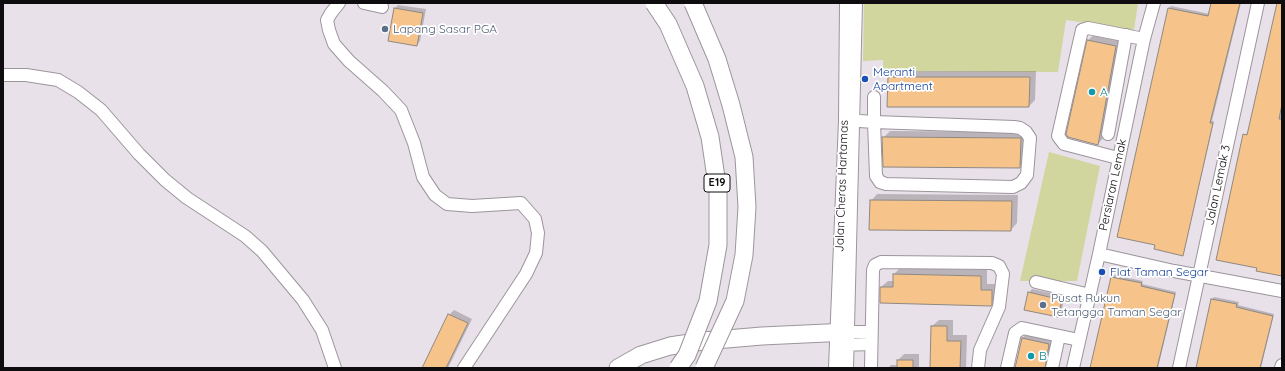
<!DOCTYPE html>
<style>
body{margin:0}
#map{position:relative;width:1285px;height:371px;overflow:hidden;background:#e9e1e9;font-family:Quicksand,sans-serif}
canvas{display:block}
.frame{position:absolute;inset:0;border:4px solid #0e0c0e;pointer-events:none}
</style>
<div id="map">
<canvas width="1285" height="371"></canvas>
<div class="frame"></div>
</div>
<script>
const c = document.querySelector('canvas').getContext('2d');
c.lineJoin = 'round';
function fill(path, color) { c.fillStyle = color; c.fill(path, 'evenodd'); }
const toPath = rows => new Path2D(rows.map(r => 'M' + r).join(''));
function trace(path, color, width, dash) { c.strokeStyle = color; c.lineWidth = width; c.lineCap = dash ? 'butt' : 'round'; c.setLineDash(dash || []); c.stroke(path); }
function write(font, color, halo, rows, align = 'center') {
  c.font = font + ' Quicksand,sans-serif'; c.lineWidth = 3.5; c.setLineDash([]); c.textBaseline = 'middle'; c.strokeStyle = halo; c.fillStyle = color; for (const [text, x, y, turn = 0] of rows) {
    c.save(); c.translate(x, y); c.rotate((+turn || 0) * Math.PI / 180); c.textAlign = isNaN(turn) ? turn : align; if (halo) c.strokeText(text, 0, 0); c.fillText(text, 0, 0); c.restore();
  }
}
fill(toPath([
 [864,3,1138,3,1134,30,1066,20,1058,72,883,71,883,60,863,61],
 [1049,152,1100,166,1077,281,1020,281]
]), '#d0d69d');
fill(toPath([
 [1212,3,1241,3,1212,121,1214,121,1184,252,1182,255,1156,244,1118,236,1169,8,1171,6,1210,14],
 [1278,3,1282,3,1282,275,1258,267,1244,135,1248,133],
 [398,5,426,9,420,41,417,45,395,8],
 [1095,34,1122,40,1104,137,1098,144,1088,40],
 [895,71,1036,71,1035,100,1029,106,889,77],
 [890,131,1027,132,1026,160,1020,167,883,138],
 [877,194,1018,195,1017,223,1011,230,871,201],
 [900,268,987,270,987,284,998,284,997,299,991,305,881,287,888,281,894,281,894,274],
 [1114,275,1143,281,1142,284,1176,292,1158,368,1091,368,1112,277],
 [1032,289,1065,296,1061,313,1058,316,1029,293],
 [1214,297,1239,302,1238,305,1274,314,1261,368,1197,368,1212,299],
 [454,310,472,319,448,368,423,368,449,315],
 [939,320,953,320,953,335,967,335,966,368,931,368,932,326],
 [1029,332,1055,338,1049,368,1016,368,1022,338],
 [904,354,919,354,919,368,888,368,891,365,898,365,898,360]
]), '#0003');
const building = toPath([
 [1211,3,1240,3,1210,123,1213,123,1183,256,1154,249,1155,245,1117,237,1168,8,1208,16,1211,3],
 [1277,3,1282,3,1282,104,1279,119,1282,119,1282,276,1256,271,1257,268,1216,260,1243,134,1247,135,1277,3],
 [394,8,423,13,417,46,388,41,394,8],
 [1087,40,1116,46,1098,145,1068,137,1066,134,1087,40],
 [888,77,1030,77,1029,107,887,107,888,77],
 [882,137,1021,138,1020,168,883,167,882,137],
 [870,200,1012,201,1011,231,869,230,870,200],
 [893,274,981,276,981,290,992,290,992,305,991,306,880,303,880,287,893,287,893,274],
 [1111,277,1142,283,1141,286,1175,294,1157,368,1090,368,1111,277],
 [1028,292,1062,300,1058,317,1024,310,1028,292],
 [1211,299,1237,304,1236,307,1273,316,1260,368,1196,368,1211,299],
 [448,314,468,323,446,368,422,368,448,314],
 [931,326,947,326,947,341,961,341,960,368,930,368,931,326],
 [1022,338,1049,344,1045,368,1015,368,1022,338],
 [897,360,913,360,913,368,897,368,897,360]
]);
fill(building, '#f6c48a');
trace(building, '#8e8881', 1);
const minor = toPath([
 [339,3,331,13,327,20,329,30,334,44,349,61,383,91,401,110,414,143,423,177,435,195,447,204,472,206,521,203,535,219,538,233,536,253,526,274,464,368],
 [364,3,382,7],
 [3,75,26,75,58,80,78,92,101,110,139,154,165,180,187,198,245,236,262,251,303,300,322,330,335,368],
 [845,120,874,122,1014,127,1020,128,1026,132,1030,138,1027,175,1021,183,1013,187,886,184,880,182,876,176,874,122,874,97],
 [1108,134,1126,35],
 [1118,158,1064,144,1058,136,1082,30,1088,28,1144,39],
 [1099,254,1174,271,1282,291],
 [1036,282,1090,295],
 [848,332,871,332],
 [841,345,871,344],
 [835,368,845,120,846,3],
 [847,368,856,3],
 [871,368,873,270,875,265,881,262,992,263,999,266,1003,274,999,307,980,350,978,368],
 [1007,368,1015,333,1022,328,1079,340],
 [1052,368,1059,336],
 [1073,368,1099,254,1144,39,1154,3],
 [1179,368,1258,3],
 [1281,368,1282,365]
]);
const highway = toPath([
 [618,368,641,355,670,346,703,341,762,336,848,332]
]);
trace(minor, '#9c959c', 14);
trace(highway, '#9c959c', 19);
trace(minor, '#fff', 12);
trace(highway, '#fff', 17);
const highwayBridge = toPath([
 [654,3,668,24,695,86,710,137,718,191,718,245,708,301,687,355,678,368],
 [693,3,717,59,731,105,744,157,747,207,744,255,735,301,704,368]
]);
trace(highwayBridge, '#9c959c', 19, []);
trace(highwayBridge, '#fff', 17);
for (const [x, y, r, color] of [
 [385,29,4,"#5c6f8a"],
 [865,79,4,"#1a4fb4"],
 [1092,92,4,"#0f9aa8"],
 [1102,272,4,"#1a4fb4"],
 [1043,305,4,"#5c6f8a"],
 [1031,356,4,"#0f9aa8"]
]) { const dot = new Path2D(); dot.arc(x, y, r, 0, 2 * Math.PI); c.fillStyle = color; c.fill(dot); trace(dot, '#fff', 1.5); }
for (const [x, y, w] of [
 [717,183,26]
]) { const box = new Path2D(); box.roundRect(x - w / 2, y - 9, w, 18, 3); c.fillStyle = '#fff'; c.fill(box); trace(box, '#0e0c0e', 1); }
write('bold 11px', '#0e0c0e', null, [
 ["E19",717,183]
]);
write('12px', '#4e5e75', '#fff', [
 ["Lapang Sasar PGA",393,29],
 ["Pusat Rukun",1051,298],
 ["Tetangga Taman Segar",1051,312]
], 'left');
write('12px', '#164399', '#fff', [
 ["Meranti",873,72],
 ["Apartment",873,86],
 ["Flat Taman Segar",1110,272]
], 'left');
write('12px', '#0d838f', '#fff', [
 ["A",1100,92],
 ["B",1039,356]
], 'left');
write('12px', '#0e0c0e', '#fff', [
 ["Persiaran Lemak",1113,185,-78],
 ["Jalan Lemak 3",1218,185,-78],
 ["Jalan Cheras Hartamas",842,186,-88]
]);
</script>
